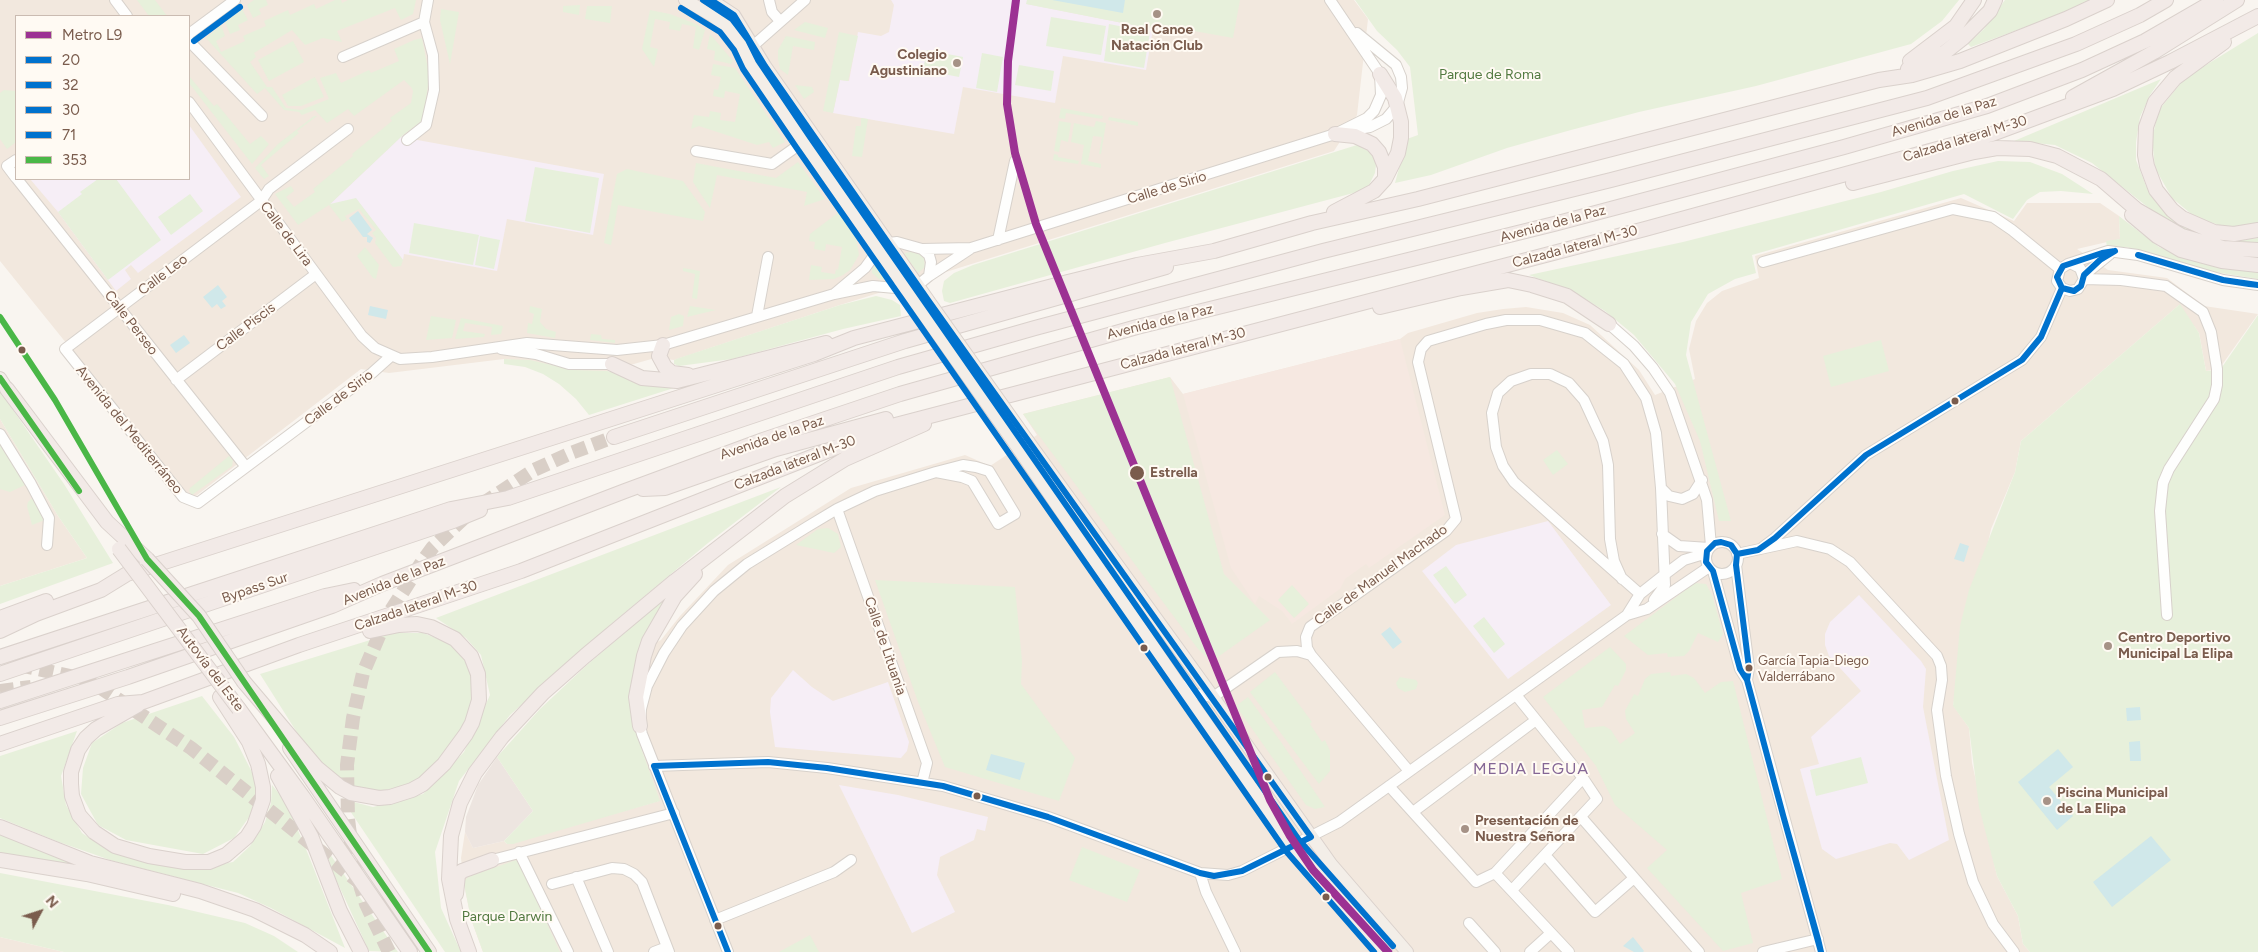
<!DOCTYPE html>
<meta charset="utf-8">
<style>
body{margin:0}
#map{position:relative;width:2258px;height:952px;overflow:hidden;background:#f9f5f0;font-family:Figtree,sans-serif}
canvas{display:block}
.legend{position:absolute;left:15px;top:15px;width:175px;height:165px;box-sizing:border-box;background:#fffaf3;border:1px solid #cabbb1;margin:0;padding:6px 9px;list-style:none;font-size:15px;color:#7a5c4d}
.legend li{display:flex;align-items:center;gap:10px;height:25px}
.legend b{width:25px;border:1px solid #cabbb1}
.north{position:absolute;left:15px;top:887px;width:50px;height:50px;-webkit-text-stroke:4px #fffaf3;paint-order:stroke;rotate:50deg;font-size:14px;font-weight:700;line-height:20px;text-align:center;color:#7a5c4d}
.north::after{content:'';display:block;margin:auto;width:18px;height:22px;background:#7a5c4d;clip-path:polygon(50% 0,100% 100%,50% 72%,0 100%)}
</style>
<div id="map">
<canvas width="2258" height="952"></canvas>
<ul class="legend">
<li><b style="height:6px;background:#9c3293"></b>Metro L9</li>
<li><b style="height:6px;background:#0072ce"></b>20</li>
<li><b style="height:6px;background:#0072ce"></b>32</li>
<li><b style="height:6px;background:#0072ce"></b>30</li>
<li><b style="height:6px;background:#0072ce"></b>71</li>
<li><b style="height:6px;background:#4ab747"></b>353</li>
</ul>
<div class="north">N</div>
</div>
<script>
const c = document.querySelector('canvas').getContext('2d');
c.lineJoin = 'round';
function fill(path, color) { c.fillStyle = color; c.fill(path, 'evenodd'); }
const toPath = rows => new Path2D(rows.map(r => 'M' + r).join(''));
function trace(path, color, width, dash) { c.strokeStyle = color; c.lineWidth = width; c.lineCap = dash ? 'butt' : 'round'; c.setLineDash(dash || []); c.stroke(path); }
function write(font, color, halo, rows, align = 'center') {
  c.font = font + ' Figtree,sans-serif'; c.lineWidth = 4; c.setLineDash([]); c.textBaseline = 'middle'; c.strokeStyle = halo; c.fillStyle = color; for (const [text, x, y, turn = 0] of rows) {
    c.save(); c.translate(x, y); c.rotate((+turn || 0) * Math.PI / 180); c.textAlign = isNaN(turn) ? turn : align; if (halo) c.strokeText(text, 0, 0); c.fillText(text, 0, 0); c.restore();
  }
}
fill(toPath([
 [0,0,1354,0,1368,19,1357,115,1334,151,840,305,674,360,655,358,602,373,575,372,538,363,504,359,389,373,361,369,192,499,0,261],
 [16,16,189,16,189,179,16,179],
 [1961,198,2014,221,2027,203,2100,203,2119,216,2120,239,2077,249,2108,270,2167,278,2204,306,2258,314,2219,369,2206,371,2199,333,2179,305,2021,441,2015,472,1991,529,1953,705,1969,728,1972,763,1997,876,2018,916,2023,944,2030,952,483,952,471,919,464,884,461,858,465,832,473,848,504,841,507,844,659,801,638,739,631,698,653,644,661,640,680,616,728,565,851,488,965,455,990,466,1037,435,1023,414,1170,377,1183,394,1400,339,1408,333,1477,313,1503,309,1526,307,1563,313,1590,325,1639,370,1655,395,1695,379,1689,349,1696,321,1707,303,1722,291,1759,278,1755,256],
 [0,419,58,516,87,558,0,586],
 [0,937,64,952,0,952]
]), '#f2e8de');
fill(toPath([
 [1400,339,1445,515,1369,568,1366,564,1345,579,1340,589,1292,624,1282,611,1259,596,1255,604,1231,568,1183,394]
]), '#f6e8e1');
fill(toPath([
 [497,757,533,811,504,841,473,848,465,832,466,817,478,785]
]), '#ede5e0');
fill(toPath([
 [891,0,1027,0,1027,4,1153,29,1146,70,1063,56,1055,103,963,87,954,134,833,113,840,80,849,81,858,32,881,36,889,32,894,5],
 [189,125,241,197,138,273,131,265,125,270,131,279,116,291,58,212,30,179,189,179],
 [403,135,410,142,412,139,604,174,593,235,507,219,497,271,404,254,403,260,356,199,329,205],
 [1548,521,1611,605,1508,679,1422,571,1456,545],
 [1859,595,1921,661,1926,669,1923,707,1949,840,1909,860,1897,844,1890,843,1836,859,1822,849,1800,769,1819,764,1811,737,1861,691,1829,656,1825,645,1825,634,1830,622],
 [793,670,812,687,833,701,888,682,909,742,907,751,901,758,775,747,770,712,771,698],
 [839,785,898,795,988,817,985,831,977,829,974,840,940,857,937,875,955,912,912,933]
]), '#f6eef6');
fill(toPath([
 [137,0,155,0,167,16,149,16],
 [254,0,266,0,268,5,259,9,261,14,253,18,247,5],
 [335,0,341,0,342,3,348,0,416,0,413,14,401,20,395,8,337,31,342,42,323,38,305,45,292,30,254,53,256,57,250,62,267,87,272,87,286,108,301,110,329,99,320,78,336,73,341,83,369,70,371,73,399,61,394,49,414,40,422,38,428,69,428,85,423,120,403,135,330,204,356,198,403,260,401,266,393,267,375,243,376,238,372,233,376,230,359,209,345,216,347,219,342,222,329,205,298,225,275,194,291,186,294,191,286,197,294,207,315,192,313,189,353,156,352,154,392,121,390,118,411,103,413,91,411,87,404,80,354,116,348,109,327,123,315,110,302,115,299,112,284,110,265,88,257,94,206,38,221,25,225,36,216,41,221,52,245,41,243,36,266,26,264,21,288,10,290,15,314,4,316,9],
 [1027,0,1240,0,1233,38,1155,24,1153,29,1026,4],
 [1355,0,1959,0,1942,21,1911,44,1756,86,1639,112,1571,130,1507,148,1431,175,1395,183,1407,139,1418,135,1410,67,1397,50,1377,31],
 [2005,0,2090,0,2058,15,1971,47,1968,44,1984,29],
 [580,5,579,15,563,12,563,6],
 [587,6,612,6,610,23,585,19],
 [242,9,248,20,238,25,240,30,230,34,225,22],
 [441,9,459,12,450,64,440,20],
 [650,10,670,14,696,24,705,30,699,50,693,48,696,27,682,24,680,31,669,29,670,22,655,19,650,47,658,49,654,67,642,49],
 [1051,17,1106,26,1101,55,1046,46],
 [805,22,828,28,825,38,794,30],
 [1109,24,1150,32,1144,68,1104,61],
 [839,32,858,36,848,81,840,80,833,113,823,111],
 [2258,33,2258,222,2250,226,2225,227,2195,217,2172,198,2155,168,2152,138,2159,110,2185,78],
 [710,34,733,61,731,64,714,60,715,51,707,49],
 [786,36,815,42,814,50,793,46,788,75,780,69,778,59,778,50],
 [293,41,304,62,269,81,258,60],
 [927,50,963,57,959,77,923,70],
 [982,53,1003,57,997,92,976,88],
 [713,64,735,68,785,142,773,148,769,142,757,145,699,126,691,129,694,115,709,117,710,111,721,113,720,120,735,122,740,94,725,91,724,98,713,96,714,89,718,90,721,77,711,75],
 [1019,65,1054,71,1051,91,1015,85],
 [189,76,214,106,217,104,250,144,261,136,269,144,252,164,189,83],
 [315,77,324,97,301,106,288,106,282,95],
 [2161,79,2150,95,2140,117,2136,142,2136,160,2146,186,2160,206,2179,223,2199,234,2225,241,2258,238,2258,246,2230,245,2188,234,2159,216,2092,163,2055,145,2014,141],
 [795,85,812,87,814,92,804,99],
 [4,90,16,91,16,142,7,149,0,139,0,93],
 [1061,108,1103,116,1102,119,1066,113,1065,119,1059,118],
 [314,116,317,116,297,131,299,133,261,165,269,176,264,179,255,168,278,144],
 [1109,117,1138,122,1138,126,1108,120],
 [861,118,868,119,862,157,852,156,856,126,861,126],
 [1059,121,1071,123,1068,142,1061,140,1059,152,1054,151],
 [1096,121,1106,123,1101,154,1099,154,1102,137,1093,136,1088,161,1101,164,1101,168,1081,164,1084,145,1071,142,1074,123,1094,127],
 [1357,145,1368,151,1373,155,1376,165,1375,173,1369,185,1361,191,1165,243,950,303,944,301,942,291,944,281,954,273,973,265],
 [1054,154,1058,155,1058,157,1079,161,1078,164,1053,160],
 [1998,161,2030,162,2062,174,2093,194,2061,191,2040,192,2027,200,2013,219,1964,194,1752,255,1756,273,1735,279,1708,294,1691,322,1686,355,1731,521,1719,521,1700,441,1675,384,1634,335,1605,311,1574,292,1529,275,1683,242,1881,192,1953,171],
 [798,162,825,199,804,206,807,192,717,175,710,208,693,182,696,163,776,178],
 [535,167,599,178,590,233,525,221],
 [627,169,683,181,705,212,703,221,618,205,611,245,604,243,617,174],
 [98,179,116,179,161,240,108,280,58,212,82,194,80,192],
 [190,194,203,211,171,235,158,217],
 [839,212,856,238,859,255,850,270,843,275,834,279,809,280,811,265,822,267,821,272,835,274,836,269,838,270,842,247,826,244,825,251,814,249,815,242,809,241,810,234],
 [2119,216,2159,247,2187,258,2223,269,2258,271,2258,279,2214,272,2126,247,2107,247,2106,241,2120,239],
 [414,223,479,235,473,265,409,253],
 [480,236,500,240,494,269,475,265],
 [365,247,379,265,376,279,373,278,357,256],
 [911,252,919,254,924,258,925,267,918,273,904,253],
 [879,260,893,280,879,279,872,273,872,268],
 [683,268,700,271,697,299,692,298,695,274,683,271],
 [876,296,892,300,900,305,901,316,843,329,732,359,679,366,674,364,674,360,679,358,840,305],
 [2180,304,2199,333,2206,371,2220,370,2258,315,2258,952,2030,952,2023,944,2018,916,1997,876,1979,807,1969,728,1953,706,1960,626,1969,590,2015,472,2021,441],
 [530,306,542,309,540,322,546,329,556,332,555,338,527,333,528,323,532,324,534,314,529,312],
 [690,306,716,310,687,317],
 [679,314,684,316,683,326,669,330,671,317],
 [431,316,456,320,452,338,426,340],
 [461,318,503,326,501,334,491,335,492,327,465,323,463,331,485,334,484,337,455,339],
 [591,334,601,335,602,339,615,340,615,343,590,340],
 [1881,340,1889,371,1831,387,1823,356],
 [504,359,530,360,573,370,607,371,677,387,589,415,576,399,559,384,543,374,525,367,504,364],
 [1170,377,1224,574,1270,620,1215,659,1206,657,1198,649,1023,414],
 [0,391,64,484,113,563,0,604,0,586,87,558,58,516,0,419],
 [0,445,25,485,10,492,0,489],
 [1557,450,1568,464,1553,475,1543,460],
 [229,456,233,460,232,466,192,495,189,491,190,488],
 [781,487,708,543,610,625,510,715,459,781,435,852,441,908,461,952,445,952,342,799,373,807,423,794,464,752,490,695,481,655,466,638,436,618],
 [32,498,45,520,32,525,27,506,28,502],
 [828,528,838,534,841,547,834,553,796,545,818,529],
 [1446,566,1467,595,1455,604,1433,575],
 [875,580,1015,587,1022,661,1021,684,1075,758,1059,801,945,767,917,699],
 [1695,583,1706,584,1712,595,1723,634,1718,642,1698,633,1689,651,1684,656,1668,657,1667,653,1648,655,1624,636],
 [1292,585,1309,604,1294,618,1278,600],
 [668,596,631,698,638,739,660,801,513,844,507,844,504,841,533,811,497,757,540,709,587,665],
 [1484,617,1505,644,1494,653,1473,626],
 [393,633,423,633,441,640,454,647,462,655,473,679,473,702,461,733,432,768,410,785,379,791,359,789,331,774,303,742,260,674],
 [1610,647,1626,664,1626,670,1618,686,1615,685,1602,707,1582,710,1585,728,1604,726,1611,730,1620,744,1635,733,1626,719,1625,711,1634,694,1638,696,1645,679,1651,674,1670,672,1671,676,1686,674,1694,678,1705,693,1721,682,1733,681,1782,879,1741,893,1753,943,1723,951,1647,868,1667,850,1615,805,1596,766,1543,697],
 [1275,672,1312,722,1310,724,1322,742,1325,740,1330,751,1330,771,1319,784,1250,692],
 [1400,677,1416,680,1418,683,1416,689,1405,692,1398,688,1396,683],
 [202,696,234,737,255,778,255,809,234,838,203,854,126,840,98,825,81,794,83,768,92,743,122,723],
 [1248,697,1281,742,1325,807,1315,809,1306,805,1236,706],
 [77,731,61,776,66,805,82,833,107,850,150,861,202,868,233,862,250,846,265,822,271,803,272,785,286,802,308,854,345,948,271,908,238,893,113,861,59,842,0,818,0,756],
 [1861,757,1868,783,1816,796,1810,770],
 [0,834,55,855,80,867,0,854],
 [325,847,388,938,398,952,369,951,333,873],
 [1082,847,1140,870,1127,902,1069,880],
 [516,860,521,867,560,952,483,952,471,919,464,884,465,880,468,877],
 [0,873,168,905,245,923,274,936,298,952,64,952,0,937],
 [810,935,819,952,779,952]
]), '#e7f0db');
fill(toPath([
 [1052,0,1125,0,1123,13],
 [358,211,372,230,367,234,373,238,370,243,367,242,367,237,363,237,349,218],
 [218,285,227,297,222,301,226,306,221,309,217,304,212,308,203,297],
 [370,306,388,310,386,319,368,315],
 [184,335,190,343,176,353,170,345],
 [1960,543,1969,546,1964,562,1954,559],
 [1390,627,1402,642,1393,649,1381,634],
 [2140,707,2141,720,2127,721,2126,708],
 [2140,741,2141,761,2130,761,2129,742],
 [2058,749,2073,767,2049,787,2073,816,2057,830,2018,782],
 [991,754,1025,763,1020,780,986,770],
 [2151,836,2171,860,2112,907,2093,882],
 [1633,937,1644,951,1643,952,1634,952,1623,946]
]), '#d0e8ea');
trace(toPath([
 [482,504,534,470,571,453,614,437],
 [19,665,89,680,191,748,359,882],
 [0,691,31,687],
 [379,900,414,937],
 [389,952,366,904,354,866,348,819,347,765,353,718,363,673,388,615,422,562,433,547,465,517]
]), '#d9cfc7', 14, [14, 7]);
const minor = toPath([
 [115,0,127,16],
 [769,0,772,12,780,21],
 [189,34,235,0],
 [189,41,262,116],
 [746,45,754,45,805,0],
 [343,57,424,22],
 [189,102,362,336,375,348,400,359,432,357,527,343,617,350,663,345,834,294,873,286,906,289,918,285,929,276,931,262,929,255,922,249,897,242,889,243,878,250,865,268,834,294],
 [348,129,269,189,261,201,65,349,183,497,198,503,372,373,391,356],
 [1352,130,1370,127,1386,119,1397,106,1402,88,1401,77,1396,65,1357,33],
 [407,140,426,125,434,90,433,55,424,22,428,0],
 [696,151,772,164,803,142],
 [16,160,7,166,16,178],
 [17,179,246,467],
 [998,240,1015,161],
 [922,249,971,248,1335,134,1367,118,1374,111,1381,95,1380,74,1330,0],
 [1763,262,1953,209,1993,217,2012,230,2060,269],
 [2072,264,2080,268,2084,279,2078,289,2070,291,2062,288,2057,281,2060,269,2068,264,2108,251,2138,255,2223,280,2258,285],
 [2084,275,2110,254],
 [929,276,970,249],
 [2084,279,2121,280,2166,286,2203,312,2211,332,2217,369,2217,385,2214,399,2169,469,2163,483,2160,511,2167,615],
 [757,316,768,257],
 [1609,324,1634,346,1653,368,1670,393,1707,500,1711,546],
 [501,349,536,354,569,364,612,364],
 [176,380,316,274],
 [0,434,31,484,49,518,47,545],
 [1661,488,1669,496,1682,499,1693,494,1702,480],
 [837,509,927,763,922,783],
 [1662,534,1679,546,1709,548],
 '1706 558a16 16 0 1 1 32 0a16 16 0 1 1-32 0Z',
 [1763,547,1775,538,1866,455,2022,360,2041,337,2062,288],
 [1737,554,1797,541,1830,549,1850,562,1937,656,1941,666,1942,680,1937,710,1946,776,1959,834,1973,882,1993,924,2014,952],
 [1736,565,1749,668,1747,680],
 [1713,571,1740,669,1747,680,1821,952],
 [1622,579,1614,561,1610,539,1608,465,1603,441,1584,400,1569,383,1550,374,1531,374,1511,381,1498,393,1492,413,1496,447,1503,466,1514,482,1590,550,1640,594],
 [1627,615,1640,594,1664,575,1684,560,1707,553],
 [1182,685,1195,694,1213,697,1278,652,1297,651,1311,655],
 [654,766,768,762,827,768,943,786,1048,817,1200,873,1228,875,1242,871,1339,822,1627,615,1647,609,1709,567],
 [1409,771,1311,655,1307,648,1306,637,1310,627,1446,531,1456,519,1418,362,1421,349,1428,341,1486,324,1506,320,1540,320,1585,333,1624,364,1646,398,1656,433,1661,488,1665,585,1654,600],
 [1389,786,1476,882,1495,873,1583,778,1516,695],
 [1413,812,1536,720],
 [1581,817,1699,952],
 [519,852,568,952],
 [1545,855,1595,912,1634,878],
 [492,860,674,813],
 [1200,873,1206,892,1235,952],
 [1495,873,1569,952],
 [576,877,608,952],
 [552,884,612,868,624,869,634,874,642,882,669,952],
 [1512,890,1597,799,1583,778],
 [715,920,834,872,851,860],
 [1469,923,1495,952],
 [654,952,667,947],
 [728,952,642,734,640,726,641,709,647,686,664,653,682,626,714,591,747,564,807,527,837,509,875,491,936,472,963,465,976,467,989,471,1015,514,998,524,972,481,962,477,936,472],
 [1530,952,1551,933],
 [1763,952,1818,939]
]);
const major = toPath([
 [685,0,711,15,726,26,741,45,752,68,917,305],
 [711,0,734,15,765,66,928,300],
 [0,378,7,389],
 [1028,441,1213,697,1331,864,1407,952],
 [1018,448,1178,683,1292,845,1386,952]
]);
const highway = toPath([
 [2224,42,2175,78,2155,102,2146,127,2145,155,2147,166,2156,190,2172,210,2182,218,2214,232,2234,234,2258,230],
 [1910,61,1956,26,1974,0],
 [1908,69,1944,53,1963,38,1990,11,1995,0],
 [1380,74,1395,98,1401,122,1401,138,1398,153,1385,179],
 [2073,97,2154,52,2237,0],
 [1853,183,1974,152,1997,148,2030,149,2057,156,2101,179,2137,210,2182,236,2223,248,2258,250],
 [1334,212,1374,191,1385,179,1385,167,1379,152,1372,144,1355,136,1335,134],
 [2132,215,2157,236,2181,250,2222,261,2258,265],
 [1380,307,1461,288,1508,280,1532,285,1567,296,1609,324],
 [663,345,659,356,665,367,672,373,688,375],
 [612,364,642,378,677,381,826,343],
 [7,389,107,522,147,559],
 [614,437,905,341,1166,267],
 [643,489,665,488,776,449,886,419],
 [0,618,46,601],
 [0,631,36,614,101,590,127,574,814,354,854,338,1068,282,1137,265,1214,251,1312,223,1418,199,1879,80,1912,75,1960,61,2066,19,2107,0],
 [0,657,451,509,508,498,898,367,1035,328,1323,251,1611,180,1927,98,2076,44,2140,15,2166,0],
 [0,674,453,521,480,510],
 [244,682,317,768,340,787,351,793,379,798,390,797,412,790,423,784,444,764,466,734,472,723,479,700,478,674,471,656,455,639,431,627,417,624,399,625,370,631],
 [0,701,325,596,354,590],
 [138,705,96,729,86,738,78,750,71,772,71,784,72,796,79,815,94,832,115,846,149,856,185,862,209,862,226,855,247,837,254,826,263,800,263,787,258,764,249,742,220,697],
 [239,709,303,797,410,952],
 [0,718,128,677,332,606,382,584,625,491,763,440,900,394,1137,327,1554,224,1844,147,1987,106,2082,70,2145,41,2216,0],
 [640,726,636,697,644,656,649,641,675,596,695,574],
 [0,744,118,704,143,702,299,645,521,571,888,427,1645,229,1992,134,2113,89,2170,62,2258,16],
 [290,748,429,952],
 [278,776,311,836,340,911,361,952],
 [0,827,90,863,200,891,255,910,305,935,330,952],
 [0,860,87,874,173,894],
 [456,894,458,875,462,871,492,860],
 [469,952,457,919,449,879,451,836,460,803,475,773,502,737,543,693,585,656,675,581,785,496,845,459,924,424]
]);
trace(minor, '#d7d1cb', 12);
trace(major, '#dad1cc', 14);
trace(highway, '#dad1cc', 16);
trace(minor, '#fefefd', 10);
trace(major, '#f3eee8', 12);
trace(highway, '#f2eae7', 14);
const majorBridge = toPath([
 [928,300,1028,441],
 [917,305,1018,448]
]);
const highwayBridge = toPath([
 [119,549,239,709],
 [147,559,199,616,244,682]
]);
trace(majorBridge, '#dad1cc', 14, []);
trace(highwayBridge, '#dad1cc', 16, []);
trace(majorBridge, '#f3eee8', 12);
trace(highwayBridge, '#f2eae7', 14);
trace(toPath([
 [654,766,768,762,827,768,943,786,1048,817,1200,873,1214,876,1242,871,1311,837,928,300,765,66,734,15,711,0],
 [654,766,728,952]
]), '#0072ce', 6);
trace(toPath([
 [681,8,720,32,734,50,743,69,796,147,1285,850,1374,952],
 [194,41,240,7]
]), '#0072ce', 6);
trace(toPath([
 [703,0,732,19,748,40,758,60,810,137,1299,840,1393,946]
]), '#0072ce', 6);
trace(toPath([
 [2115,251,2100,260,2084,275,2081,286,2074,291,2062,288,2057,277,2063,266,2102,253,2115,251],
 [2138,255,2223,280],
 [2138,255,2223,280],
 [2223,280,2258,285,2249,284,2223,280],
 [1721,542,1731,545,1737,554,1736,565,1749,668,1747,680,1740,669,1713,571,1706,562,1707,551,1715,543,1721,542],
 [1737,554,1758,550,1775,538,1866,455,2022,360,2041,337,2062,288],
 [1747,680,1783,815],
 [1747,680,1783,815],
 [1783,815,1818,939,1821,952,1783,815]
]), '#0072ce', 6);
trace(toPath([
 [0,317,55,400,147,559,199,616,429,952],
 [0,378,79,491]
]), '#4ab747', 6);
trace(toPath([
 [1016,0,1008,61,1007,104,1015,153,1036,224,1270,800,1290,836,1313,870,1388,952]
]), '#9c3293', 8);
for (const [x, y, r, color] of [
 [1157,14,5,"#a69286"],
 [957,63,5,"#a69286"],
 [22,350,4.5,"#7a5c4d"],
 [1955,401,4.5,"#7a5c4d"],
 [1137,473,8,"#7a5c4d"],
 [2108,646,5,"#a69286"],
 [1144,648,4.5,"#7a5c4d"],
 [1749,668,4.5,"#7a5c4d"],
 [1268,777,4.5,"#7a5c4d"],
 [977,796,4.5,"#7a5c4d"],
 [2047,801,5,"#a69286"],
 [1465,829,5,"#a69286"],
 [1326,897,4.5,"#7a5c4d"],
 [718,926,4.5,"#7a5c4d"]
]) { const dot = new Path2D(); dot.arc(x, y, r, 0, 2 * Math.PI); c.fillStyle = color; c.fill(dot); trace(dot, '#fffaf3', 2); }
write('13px', '#7a5c4d', '#fffaf3', [
 ["García Tapia-Diego",1758,661],
 ["Valderrábano",1758,677]
], 'left');
write('bold 14px', '#7a5c4d', '#fffaf3', [
 ["Real Canoe",1157,30,"center"],
 ["Natación Club",1157,46,"center"],
 ["Colegio",947,55,"right"],
 ["Agustiniano",947,71,"right"],
 ["Centro Deportivo",2118,638],
 ["Municipal La Elipa",2118,654],
 ["Piscina Municipal",2057,793],
 ["de La Elipa",2057,809],
 ["Presentación de",1475,821],
 ["Nuestra Señora",1475,837]
], 'left');
write('14px', '#537a41', '#fffaf3', [
 ["Parque de Roma",1490,75],
 ["Parque Darwin",507,917]
]);
write('14px', '#7a5c4d', '#fffaf3', [
 ["Avenida de la Paz",1944,117,-17],
 ["Calzada lateral M-30",1965,139,-17],
 ["Calle de Sirio",1167,188,-17],
 ["Avenida de la Paz",1553,224,-15],
 ["Calle de Lira",286,234,53],
 ["Calzada lateral M-30",1575,247,-15],
 ["Calle Leo",163,275,-37],
 ["Avenida de la Paz",1160,322,-14],
 ["Calle Perseo",131,323,52],
 ["Calle Piscis",246,327,-37],
 ["Calzada lateral M-30",1183,349,-15],
 ["Calle de Sirio",339,398,-37],
 ["Avenida del Mediterráneo",129,430,51],
 ["Avenida de la Paz",772,438,-19],
 ["Calzada lateral M-30",795,463,-21],
 ["Calle de Manuel Machado",1381,575,-36],
 ["Avenida de la Paz",394,581,-22],
 ["Bypass Sur",255,588,-19],
 ["Calzada lateral M-30",416,606,-19],
 ["Calle de Lituania",885,646,71],
 ["Autovía del Este",210,669,53]
]);
write('bold 14px', '#7a5c4d', '#fffaf3', [
 ["Estrella",1150,473]
], 'left');
c.letterSpacing = '1px';
write('16px', '#846695', '#fffaf3', [
 ["MEDIA LEGUA",1531,769]
]);
c.letterSpacing = '0px';
</script>
